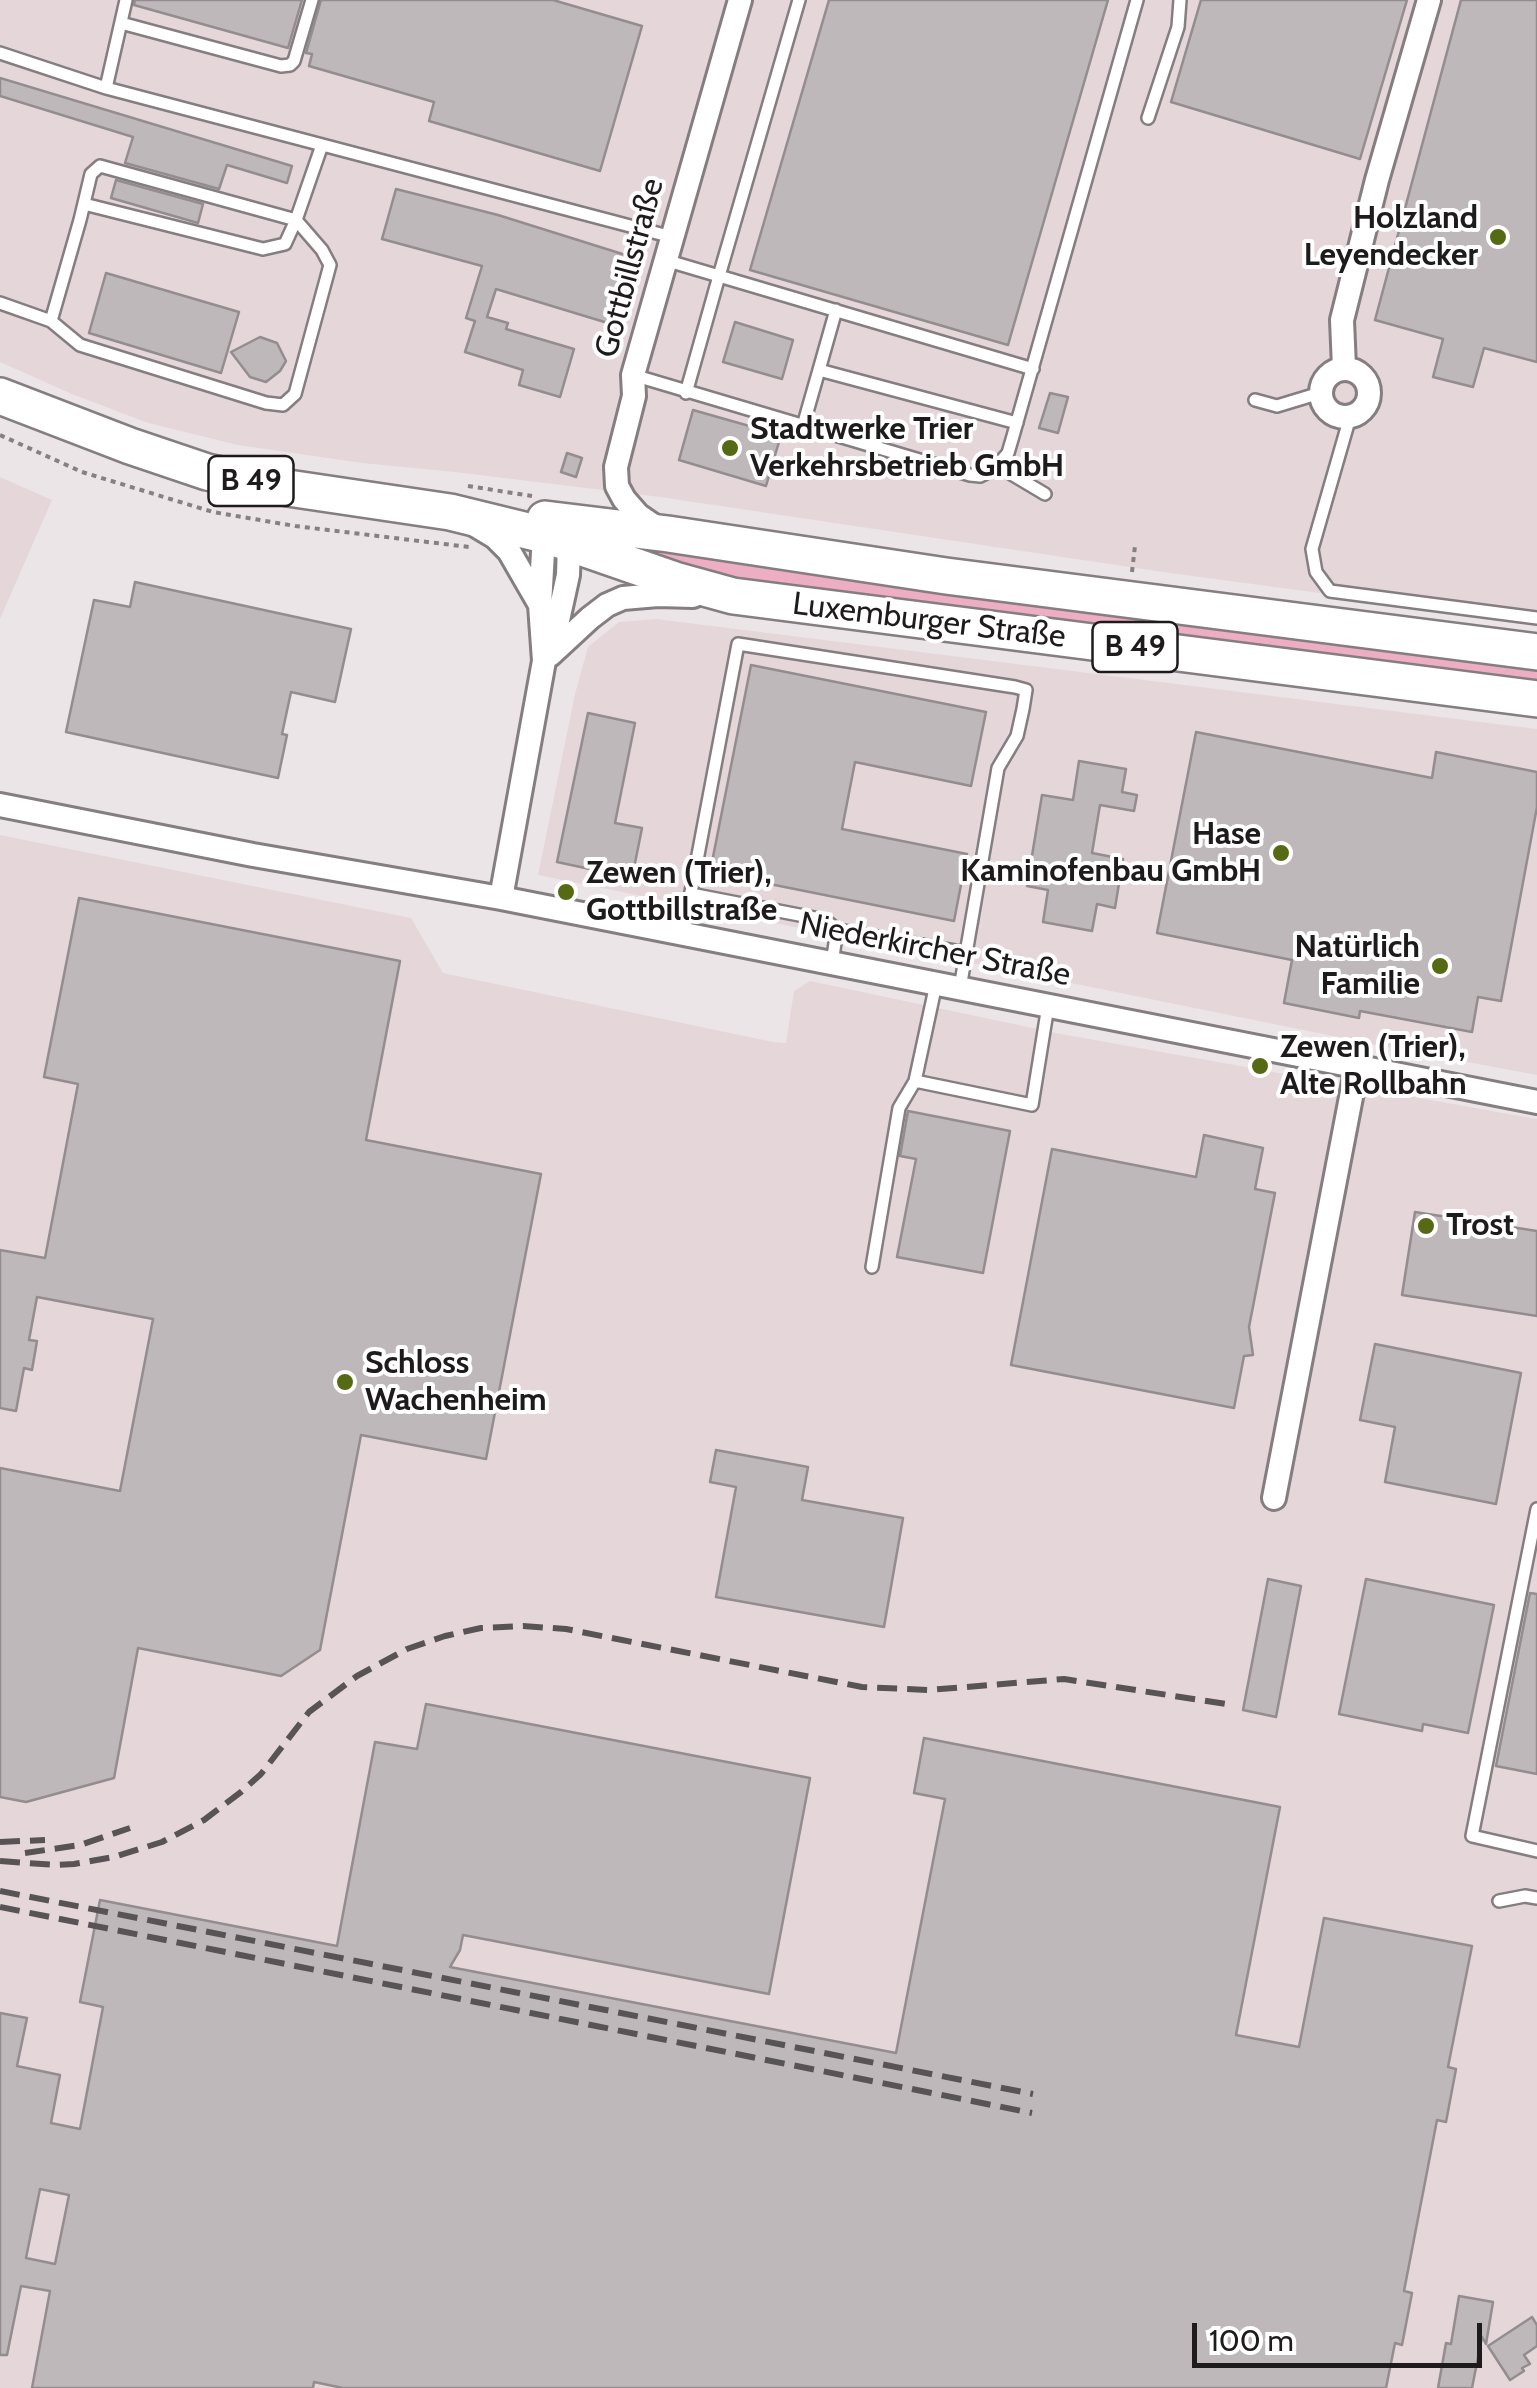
<!DOCTYPE html>
<meta charset="utf-8">
<style>
body{margin:0}
#map{position:relative;width:1537px;height:2388px;overflow:hidden;background:#ece5e7;font-family:Cabin,sans-serif}
canvas{display:block}
.scale{position:absolute;left:1192px;top:2323px;width:290px;height:45px;box-sizing:border-box;border:5px solid #1e1b1c;border-top:0;padding-left:12px;font-size:30px;line-height:35px;white-space:nowrap;color:#1e1b1c;-webkit-text-stroke:8px #fff;paint-order:stroke}
</style>
<div id="map">
<canvas width="1537" height="2388"></canvas>
<div class="scale">100 m</div>
</div>
<script>
const c = document.querySelector('canvas').getContext('2d');
c.lineJoin = 'round';
function fill(path, color) { c.fillStyle = color; c.fill(path, 'evenodd'); }
const toPath = rows => new Path2D(rows.map(r => 'M' + r).join(''));
function trace(path, color, width, dash) { c.strokeStyle = color; c.lineWidth = width; c.lineCap = dash ? 'butt' : 'round'; c.setLineDash(dash || []); c.stroke(path); }
function write(font, color, halo, rows, align = 'center') {
  c.font = font + ' Cabin,sans-serif'; c.lineWidth = 8; c.setLineDash([]); c.textBaseline = 'middle'; c.strokeStyle = halo; c.fillStyle = color; for (const [text, x, y, turn = 0] of rows) {
    c.save(); c.translate(x, y); c.rotate((+turn || 0) * Math.PI / 180); c.textAlign = isNaN(turn) ? turn : align; if (halo) c.strokeText(text, 0, 0); c.fillText(text, 0, 0); c.restore();
  }
}
fill(toPath([
 [0,0,1537,0,1537,622,1170,573,660,497,455,472,362,463,238,445,148,423,72,394,0,362],
 [0,477,52,500,0,619],
 [656,619,1537,729,1537,1075,1397,1049,538,875,575,694,588,647,619,622],
 [0,835,411,918,443,973,773,1042,786,1043,794,991,810,981,1061,1034,1537,1119,1537,2388,0,2388]
]), '#e5d6da');
fill(toPath([
 [617,547,1537,663,1537,685,759,587]
]), '#edaec3');
const building = toPath([
 [135,0,302,0,288,48,134,5,135,0],
 [321,0,553,0,642,26,600,171,429,121,434,102,309,66,312,54,306,53,321,0],
 [829,0,1108,0,1008,345,750,270,829,0],
 [1201,0,1407,0,1360,159,1171,102,1201,0],
 [1461,0,1537,0,1537,362,1484,348,1473,387,1433,377,1443,339,1375,320,1461,0],
 [0,78,292,166,287,183,227,165,219,189,125,163,133,137,0,96,0,78],
 [116,180,203,204,198,223,111,198,116,180],
 [396,189,498,215,632,257,611,324,496,289,487,317,508,323,506,329,574,349,560,397,519,385,523,370,465,352,475,321,466,318,482,266,382,239,396,189],
 [106,273,239,312,221,373,89,333,106,273],
 [735,322,793,340,782,379,723,362,735,322],
 [260,337,277,343,286,361,280,371,266,382,250,377,231,352,260,337],
 [1050,393,1068,397,1058,433,1039,428,1050,393],
 [693,410,781,435,766,486,679,460,693,410],
 [567,453,582,458,576,477,561,472,567,453],
 [135,582,351,629,335,702,291,692,282,734,287,735,278,778,66,732,94,600,130,607,135,582],
 [751,665,986,712,971,786,855,762,842,829,967,854,954,921,710,872,751,665],
 [588,713,635,723,615,823,642,828,632,878,557,862,588,713],
 [1196,732,1432,778,1436,752,1537,772,1537,807,1501,1001,1478,997,1472,1032,1360,1011,1359,1018,1284,1003,1292,960,1157,933,1196,732],
 [1079,761,1126,769,1122,792,1137,795,1134,811,1100,805,1092,853,1123,859,1115,908,1097,904,1092,931,1043,922,1048,890,1027,886,1042,795,1073,800,1079,761],
 [79,898,400,961,366,1140,541,1174,486,1459,361,1435,320,1650,281,1676,138,1648,114,1778,26,1802,0,1797,0,1468,120,1491,153,1319,37,1297,29,1340,37,1341,32,1370,24,1368,16,1411,0,1408,0,1250,45,1258,78,1084,44,1077,79,898],
 [908,1111,1010,1131,983,1273,897,1257,916,1159,900,1156,908,1111],
 [1204,1135,1263,1148,1255,1189,1275,1193,1249,1327,1253,1355,1244,1356,1234,1408,1011,1365,1052,1149,1196,1177,1204,1135],
 [1415,1212,1537,1231,1537,1316,1402,1295,1415,1212],
 [1375,1344,1521,1373,1496,1504,1385,1482,1395,1427,1360,1420,1375,1344],
 [716,1450,808,1467,802,1500,903,1518,884,1627,716,1597,736,1487,710,1482,716,1450],
 [1268,1579,1301,1586,1276,1717,1243,1710,1268,1579],
 [1366,1579,1494,1605,1468,1733,1423,1724,1422,1731,1339,1714,1366,1579],
 [1530,1593,1537,1594,1537,1774,1496,1766,1530,1593],
 [426,1704,810,1778,769,1994,463,1935,460,1950,450,1967,896,2053,945,1799,914,1793,924,1738,1280,1807,1236,2035,1299,2047,1324,1918,1472,1946,1448,2067,1456,2069,1446,2122,1437,2120,1404,2291,1412,2293,1402,2345,1395,2343,1386,2388,343,2388,314,2382,313,2388,32,2388,50,2291,21,2286,7,2355,0,2355,0,2013,27,2018,17,2066,60,2075,51,2123,80,2129,103,2007,80,2002,100,1900,337,1946,375,1742,417,1749,426,1704],
 [40,2189,69,2195,55,2264,26,2258,40,2189],
 [1459,2296,1493,2302,1486,2344,1482,2337,1472,2388,1438,2388,1446,2343,1451,2344,1459,2296],
 [1532,2317,1537,2325,1537,2346,1524,2355,1530,2364,1522,2368,1524,2371,1510,2380,1488,2346,1532,2317]
]);
fill(building, '#bfb8ba');
trace(building, '#938d8f', 2.5);
const lane = toPath([
 [121,23,281,66,290,65,294,61,312,0],
 [0,53,106,88,672,237],
 [106,88,126,0],
 [1148,118,1178,27,1180,0],
 [84,204,263,249,285,244,296,220,322,145],
 [665,260,719,276,799,0],
 [0,303,51,321,80,345,266,403,283,405,295,394,330,265,322,250,296,220,100,166,91,174,80,220,51,321],
 [819,370,836,310],
 [633,375,970,475,980,476,994,469,1008,453,1013,436,1137,0],
 [686,393,719,276,1033,369],
 [1255,400,1277,406,1320,393],
 [1350,417,1312,549,1316,572,1330,591,1537,618],
 [803,426,819,370,1017,423],
 [998,466,1045,494],
 [691,894,825,920,837,930,832,963],
 [837,930,966,953],
 [683,934,738,644,1015,687,1026,690,1023,709,1017,736,998,768,960,988],
 [915,1081,1032,1105,1048,1006],
 [872,1267,899,1108,915,1081,936,984],
 [1537,1509,1472,1836,1537,1851],
 [1499,1901,1525,1896,1537,1898]
]);
const street = toPath([
 [1344,368,1342,320,1377,180,1429,0],
 '1321 393a24 24 0 1 1 48 0a24 24 0 1 1-48 0Z',
 [475,525,495,537,509,551,539,603],
 [660,530,638,515,624,499,617,486,616,467,634,396,633,375,740,0],
 [550,655,590,618,607,605,623,598,658,595,693,596],
 [0,805,253,855,501,898,1537,1102],
 [501,898,544,661,540,605,543,552,551,531,563,521,569,543,568,575,555,634,544,661],
 [1274,1498,1357,1066]
]);
const primary = toPath([
 [0,396,130,446,207,472,288,488,450,512,548,536,675,580,733,596,1537,699],
 [545,519,668,534,946,576,1537,652]
]);
trace(lane, '#857e80', 16);
trace(street, '#857e80', 28);
trace(primary, '#857e80', 40);
trace(toPath([
 [0,435,82,472,213,512,295,526,469,547],
 [468,486,532,496],
 [1132,572,1135,546]
]), '#858082', 4, [5, 5]);
trace(lane, '#fff', 11);
trace(street, '#fff', 22);
trace(primary, '#fff', 35);
trace(toPath([
 [0,1842,45,1840],
 [25,1853,80,1845,130,1828],
 [0,1861,56,1865,74,1864,114,1857,162,1842,204,1820,241,1792,261,1774,309,1712,357,1676,407,1649,445,1636,481,1628,523,1626,566,1629,862,1687,929,1690,1064,1679,1226,1704],
 [0,1891,1033,2094],
 [0,1907,1032,2113]
]), '#585455', 6, [20, 10]);
for (const [x, y, r, color] of [
 [1498,237,10,"#566915"],
 [730,448,10,"#566915"],
 [1281,853,10,"#566915"],
 [566,892,10,"#566915"],
 [1440,966,10,"#566915"],
 [1260,1066,10,"#566915"],
 [1426,1226,10,"#566915"],
 [345,1382,10,"#566915"]
]) { const dot = new Path2D(); dot.arc(x, y, r, 0, 2 * Math.PI); c.fillStyle = color; c.fill(dot); trace(dot, '#fff', 4); }
for (const [x, y, w] of [
 [251,481,85],
 [1135,647,85]
]) { const box = new Path2D(); box.roundRect(x - w / 2, y - 25, w, 50, 8); c.fillStyle = '#fff'; c.fill(box); trace(box, '#1e1b1c', 2.5); }
write('bold 30px', '#1e1b1c', null, [
 ["B 49",251,481],
 ["B 49",1135,647]
]);
write('bold 32px', '#1e1b1c', '#fff', [
 ["Holzland",1478,219,"right"],
 ["Leyendecker",1478,256,"right"],
 ["Stadtwerke Trier",750,430],
 ["Verkehrsbetrieb GmbH",750,467],
 ["Hase",1261,835,"right"],
 ["Kaminofenbau GmbH",1261,872,"right"],
 ["Zewen (Trier),",586,874],
 ["Gottbillstraße",586,911],
 ["Natürlich",1420,948,"right"],
 ["Familie",1420,985,"right"],
 ["Zewen (Trier),",1280,1048],
 ["Alte Rollbahn",1280,1085],
 ["Trost",1446,1226],
 ["Schloss",365,1364],
 ["Wachenheim",365,1401]
], 'left');
write('32px', '#1e1b1c', '#fff', [
 ["Gottbillstraße",630,268,-75],
 ["Luxemburger Straße",929,621,7],
 ["Niederkircher Straße",935,950,11]
]);
</script>
